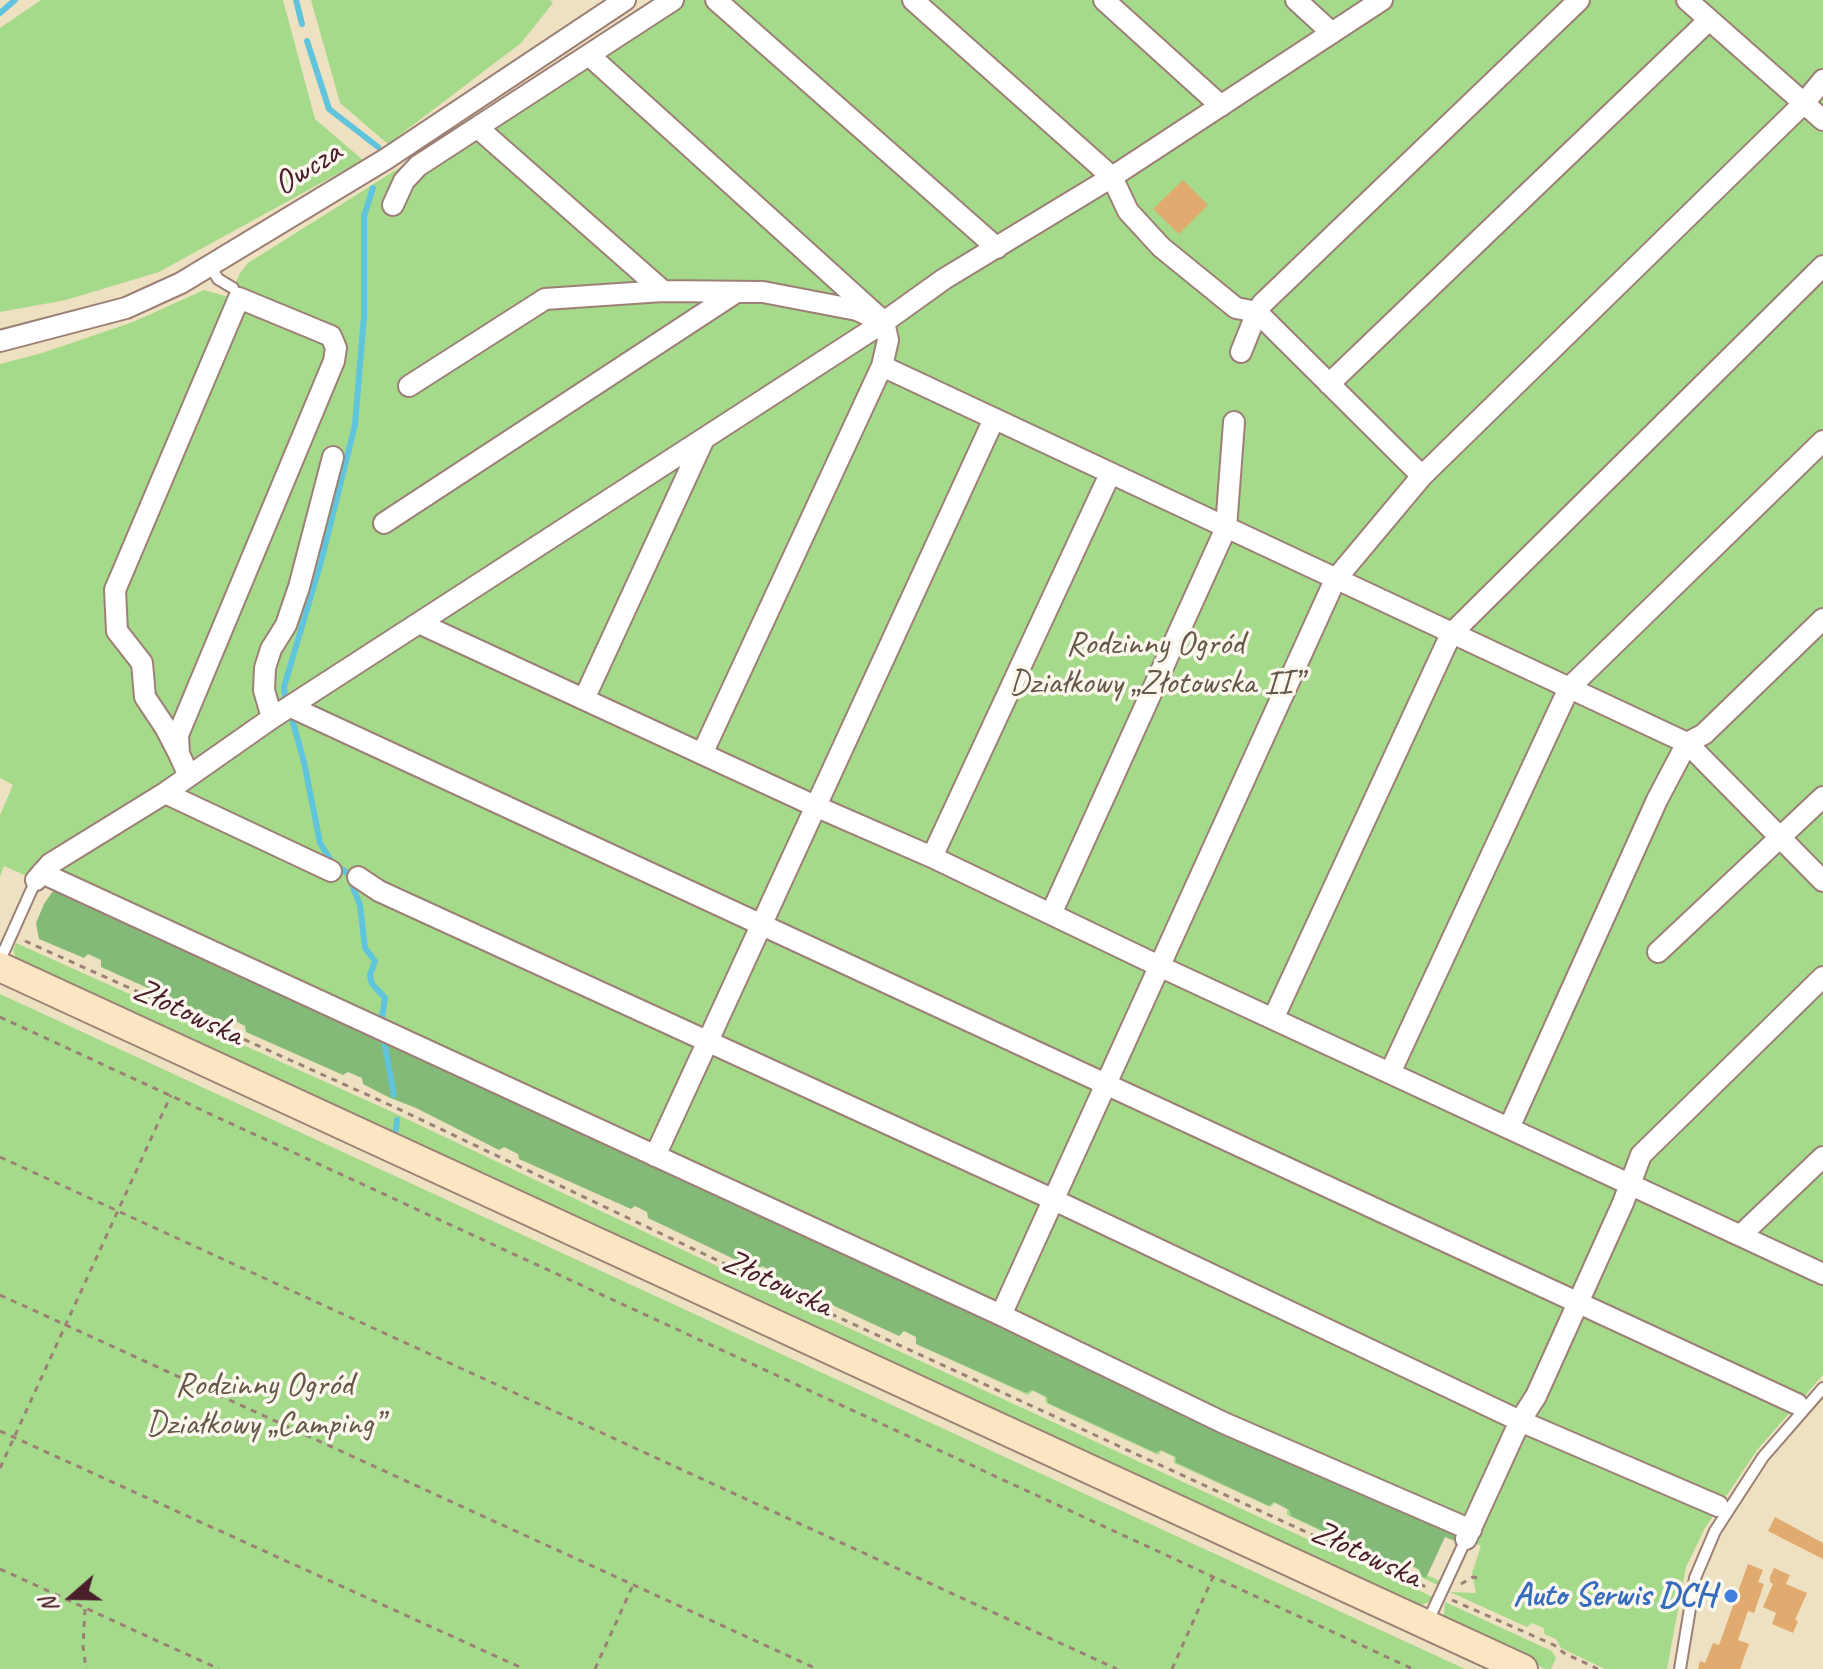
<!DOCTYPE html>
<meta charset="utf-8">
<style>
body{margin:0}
#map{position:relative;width:1823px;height:1669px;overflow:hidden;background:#eee1c1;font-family:Caveat,sans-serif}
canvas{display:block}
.north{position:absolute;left:32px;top:1557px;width:80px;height:80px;-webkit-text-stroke:6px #fbf7ec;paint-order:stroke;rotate:250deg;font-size:22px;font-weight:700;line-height:32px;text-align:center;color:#4a1f2b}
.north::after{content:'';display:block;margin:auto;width:28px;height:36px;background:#4a1f2b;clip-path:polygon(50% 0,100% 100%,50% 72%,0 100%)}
</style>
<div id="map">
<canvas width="1823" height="1669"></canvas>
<div class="north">N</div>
</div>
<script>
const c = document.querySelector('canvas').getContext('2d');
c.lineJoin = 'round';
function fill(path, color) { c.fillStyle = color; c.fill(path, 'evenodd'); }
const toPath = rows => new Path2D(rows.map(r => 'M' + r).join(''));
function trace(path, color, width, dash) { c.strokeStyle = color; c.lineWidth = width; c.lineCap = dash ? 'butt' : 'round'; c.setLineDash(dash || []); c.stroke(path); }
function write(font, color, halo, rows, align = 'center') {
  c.font = font + ' Caveat,sans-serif'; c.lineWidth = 7; c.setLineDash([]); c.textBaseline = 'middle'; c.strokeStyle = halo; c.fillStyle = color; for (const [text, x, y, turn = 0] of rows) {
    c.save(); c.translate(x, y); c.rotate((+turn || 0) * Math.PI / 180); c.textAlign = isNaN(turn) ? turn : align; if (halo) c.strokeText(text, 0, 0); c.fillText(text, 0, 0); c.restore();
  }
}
fill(toPath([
 [41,0,283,0,315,119,363,160,159,272,66,300,0,312,0,28],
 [311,0,550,0,553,3,521,43,388,144,340,103],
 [657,0,1823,0,1823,1375,1757,1450,1705,1528,1686,1567,1667,1669,1605,1669,1561,1648,1556,1639,1544,1634,1544,1628,1532,1623,1527,1627,1450,1592,1476,1593,1472,1573,1481,1546,318,1013,36,880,4,866,0,877,0,815,13,785,0,778,0,364,42,353,133,322,204,290,229,297,240,273,248,263,477,119],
 [16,943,388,1110,801,1306,1433,1597,1429,1602,1418,1607,18,964,13,950],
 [0,994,1465,1669,0,1669],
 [916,1344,1026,1393,1032,1390,1047,1397,1049,1403,1156,1453,1161,1450,1177,1457,1176,1463,1269,1506,1274,1502,1289,1510,1291,1516,1420,1570,1421,1576,1426,1578,1427,1575,1440,1581,1438,1585,1418,1576,1419,1570,1406,1564,1401,1568,1287,1515,1287,1509,1275,1503,1270,1507,1174,1463,1174,1457,1161,1451,1158,1455,1046,1403,1045,1397,1033,1391,1028,1395],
 [1445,1602,1552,1651,1556,1658,1551,1669,1545,1669,1451,1624,1444,1615]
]), '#a5da8b');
fill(toPath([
 [55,888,318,1013,1460,1537,1458,1542,1445,1537,1426,1578,1421,1576,1420,1570,1406,1563,1400,1567,1291,1516,1289,1510,1274,1502,1269,1506,1181,1465,1176,1463,1176,1457,1161,1450,1156,1453,1048,1403,1047,1397,1032,1390,1026,1393,916,1344,916,1337,904,1331,899,1336,774,1278,774,1272,762,1266,757,1270,648,1218,647,1212,635,1206,631,1209,519,1159,518,1154,504,1147,499,1150,416,1108,388,1097,363,1084,362,1078,348,1072,343,1075,246,1032,245,1026,233,1020,228,1024,101,967,101,960,88,954,84,958,39,939,36,923,44,904]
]), '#84ba77');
trace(toPath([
 [296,0,302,24],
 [0,13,15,0],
 [307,41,329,109,378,147],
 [322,558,355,425,364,316,364,216,373,188],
 [285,700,284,687,321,562],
 [292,719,304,762,320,843,332,862,347,873],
 [351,882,360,905,365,948,375,961,370,975,372,984,385,998,381,1024],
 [384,1041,394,1095],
 [396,1130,397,1120]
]), '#60c4dd', 6);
fill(toPath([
 [1183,180,1208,205,1179,234,1153,209],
 [1775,1517,1823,1543,1823,1559,1768,1531],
 [1748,1564,1763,1570,1758,1582,1764,1584,1754,1613,1748,1611,1738,1640,1749,1644,1740,1669,1698,1669,1700,1661,1705,1663,1713,1643,1719,1645],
 [1774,1568,1790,1575,1786,1584,1807,1593,1795,1620,1798,1621,1793,1633,1772,1624,1776,1613,1763,1607,1773,1584,1770,1582,1770,1577]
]), '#e1aa6f');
const lane = toPath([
 [211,267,218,279,233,288],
 [0,960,36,880],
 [1428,1621,1466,1539],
 [1680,1669,1695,1578,1715,1531,1763,1457,1823,1388]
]);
const street = toPath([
 [716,0,997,248],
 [913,0,1112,177,1128,211,1161,247,1236,308,1257,312,1422,476],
 [1104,0,1221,106],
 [1296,0,1332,33],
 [1687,0,1823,120],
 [590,56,884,322,888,340,882,366,702,754],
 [478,128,663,291],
 [393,205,404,181,418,166,673,0],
 [0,341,126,308,181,283,386,159,625,0],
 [1241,352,1257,312,1262,304,1579,0],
 [882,366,1687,743,1823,881],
 [1329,384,1709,20],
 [409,386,545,299,663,291,763,292,857,310,873,317],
 [384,523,735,293],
 [421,624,815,806,932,857,1159,966,1823,1274],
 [584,699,703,441],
 [291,707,1797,1404],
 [272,718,264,690,265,668,271,649,286,625,299,587,333,457],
 [179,754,165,727,145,697,142,663,117,631,115,590,239,298,331,336,336,348,334,361,178,735,179,754,189,776],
 [165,793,331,871],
 [932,857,1110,474],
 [42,873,1001,1315,1224,1423,1471,1530],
 [358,877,379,891,1052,1199,1520,1421,1718,1506],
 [36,880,50,864,165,793,272,718,884,322,944,279,1112,177,1382,0],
 [1051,914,1226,528,1234,422],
 [1658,952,1823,797],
 [1273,1019,1451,634,1823,266],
 [1390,1073,1569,688,1823,441],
 [1509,1128,1657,800,1687,743,1704,734,1823,619],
 [655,1156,994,419],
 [1742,1234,1823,1157],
 [1001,1315,1335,580,1422,476,1804,103,1823,80],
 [1466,1539,1520,1421,1536,1396,1623,1203,1641,1155,1823,977]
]);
const secondary = toPath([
 [0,967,1523,1669]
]);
trace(lane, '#9c8076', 14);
trace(street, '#9c8076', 24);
trace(secondary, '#9c8076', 32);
trace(toPath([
 [25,941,390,1105,803,1301,1428,1588],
 [0,1017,1413,1669],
 [0,1157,1117,1669],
 [0,1295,817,1669],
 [0,1431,524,1669],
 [0,1468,171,1095],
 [0,1569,219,1669],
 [1461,1584,1473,1577,1483,1579],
 [1452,1600,1554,1645,1564,1653,1598,1669],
 [85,1609,83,1646,86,1669],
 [595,1669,633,1585],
 [1172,1669,1213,1577]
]), '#9c8076', 3, [6, 6]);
trace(lane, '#fff', 10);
trace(street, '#fff', 20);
trace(secondary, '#fbe6c3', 28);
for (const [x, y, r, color] of [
 [1731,1596,8,"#3f7fe0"]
]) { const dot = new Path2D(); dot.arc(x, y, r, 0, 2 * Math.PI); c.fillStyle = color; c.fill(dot); trace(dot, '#fbf7ec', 3); }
write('34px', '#4a1f2b', '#fbf7ec', [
 ["Owcza",308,169,-32],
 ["Złotowska",188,1013,25],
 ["Złotowska",777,1284,25],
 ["Złotowska",1366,1555,25]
]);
write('34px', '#655748', '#fbf7ec', [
 ["Rodzinny Ogród",1155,645],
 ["Działkowy „Złotowska II”",1155,684],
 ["Rodzinny Ogród",264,1386],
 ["Działkowy „Camping”",264,1425]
]);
write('bold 34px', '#366cbe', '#fbf7ec', [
 ["Auto Serwis DCH",1715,1596]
], 'right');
</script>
